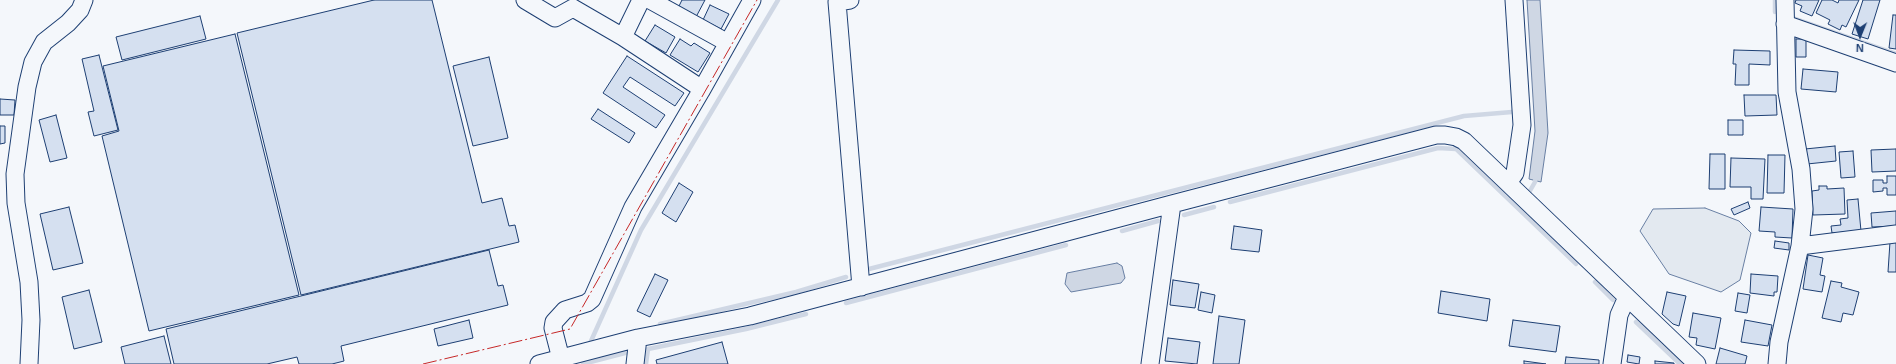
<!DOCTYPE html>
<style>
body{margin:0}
#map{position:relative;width:1896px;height:364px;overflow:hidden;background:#f4f7fb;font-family:Arial,sans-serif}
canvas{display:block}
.north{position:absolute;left:1840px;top:16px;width:40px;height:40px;-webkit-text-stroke:3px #f4f7fb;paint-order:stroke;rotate:181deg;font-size:11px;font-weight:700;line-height:16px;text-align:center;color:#1d3f73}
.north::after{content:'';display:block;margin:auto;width:14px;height:18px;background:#1d3f73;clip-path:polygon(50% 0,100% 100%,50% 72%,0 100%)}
</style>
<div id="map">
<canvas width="1896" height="364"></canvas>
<div class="north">N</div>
</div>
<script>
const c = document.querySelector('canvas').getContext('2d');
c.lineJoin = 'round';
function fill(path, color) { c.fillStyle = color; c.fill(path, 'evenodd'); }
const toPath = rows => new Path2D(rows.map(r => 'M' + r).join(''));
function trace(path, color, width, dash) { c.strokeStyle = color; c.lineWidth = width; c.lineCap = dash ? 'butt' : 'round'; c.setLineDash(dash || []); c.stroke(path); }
const green = toPath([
 [1705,208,1739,221,1751,233,1740,280,1721,292,1669,274,1640,231,1653,209,1705,208]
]);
fill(green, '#e3e9f0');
trace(green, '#687fa3', 1);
const water = toPath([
 [1527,0,1540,0,1548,133,1541,182,1529,179,1535,131,1527,0],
 [1117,263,1122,266,1125,278,1121,283,1071,292,1065,284,1067,273,1117,263]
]);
fill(water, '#cfd7e4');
trace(water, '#687fa3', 1);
trace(toPath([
 [1775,12,1775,0],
 [1793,18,1896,54],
 [1527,196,1535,182,1536,175],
 [1230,202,1438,148,1456,149,1576,264],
 [1184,215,1214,207],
 [1122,231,1158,221],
 [869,269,1464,116,1512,112],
 [1595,282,1613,300],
 [846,303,1066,245],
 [1636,322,1680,364],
 [660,324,796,292,846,277],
 [591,341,641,230,778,0],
 [583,364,625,353],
 [646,364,648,349,746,329,806,314]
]), '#cfd7e4', 4.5);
const building = toPath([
 [374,0,432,0,482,203,502,198,509,226,515,225,519,242,301,295,237,33,374,0],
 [682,0,705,0,696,17,678,8,682,0],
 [1796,0,1819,0,1812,16,1800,11,1802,6,1795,3,1796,0],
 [1822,0,1832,0,1838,3,1839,0,1859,0,1846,27,1842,25,1840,30,1828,24,1830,20,1816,13,1822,0],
 [1863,0,1880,0,1868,39,1852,34,1863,0],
 [710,5,729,14,721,29,703,20,710,5],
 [1893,15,1896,15,1896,49,1889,48,1893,15],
 [200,16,206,39,122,60,116,37,200,16],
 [655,25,675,37,666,53,645,41,655,25],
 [235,34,299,295,149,331,102,136,119,131,103,66,235,34],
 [680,39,691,46,694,43,710,53,698,72,670,55,680,39],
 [1796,39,1806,39,1806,57,1796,57,1796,39],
 [1734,50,1770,51,1770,65,1749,64,1749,85,1735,85,1736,64,1733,64,1734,50],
 [99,55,118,130,94,136,88,112,94,111,82,59,99,55],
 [627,56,684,93,675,106,630,77,623,87,665,115,656,128,603,93,627,56],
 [489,57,508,138,473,146,453,66,489,57],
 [1803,69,1838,72,1836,92,1801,89,1803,69],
 [1744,95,1776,95,1777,115,1745,116,1744,95],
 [0,99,15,100,14,115,0,115,0,99],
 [598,109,635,133,629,143,591,119,598,109],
 [56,115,67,158,50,162,39,120,56,115],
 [1728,120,1743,120,1743,135,1728,135,1728,120],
 [0,126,5,126,5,143,0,144,0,126],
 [1835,146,1836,161,1807,164,1805,149,1835,146],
 [1896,149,1896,171,1872,172,1871,150,1896,149],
 [1853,151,1855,177,1841,178,1839,152,1853,151],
 [1710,154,1725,154,1725,189,1709,189,1710,154],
 [1768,155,1785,155,1784,193,1767,193,1768,155],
 [1731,158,1765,159,1763,199,1751,199,1751,187,1730,187,1731,158],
 [1887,176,1896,176,1896,195,1887,195,1887,188,1883,188,1883,191,1873,192,1873,180,1883,180,1883,183,1887,183,1887,176],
 [679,183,693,192,676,222,662,213,679,183],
 [1819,186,1827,186,1827,189,1844,188,1845,214,1813,215,1812,191,1819,190,1819,186],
 [1858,199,1861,231,1832,233,1831,226,1841,225,1840,219,1848,218,1847,200,1858,199],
 [1748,202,1750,208,1734,215,1731,209,1748,202],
 [69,207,83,263,53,270,40,214,69,207],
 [1761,207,1793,209,1792,238,1775,237,1775,232,1759,231,1761,207],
 [1896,211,1896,226,1872,227,1871,213,1896,211],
 [1234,226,1262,230,1259,252,1231,249,1234,226],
 [1775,241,1789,243,1789,250,1774,248,1775,241],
 [1890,242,1896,242,1896,272,1888,272,1890,242],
 [489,250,498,286,503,285,508,305,341,346,344,361,332,364,299,364,297,357,267,364,174,364,166,329,489,250],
 [1808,255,1823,258,1820,275,1825,276,1822,292,1803,289,1808,255],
 [655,274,668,280,650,317,637,311,655,274],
 [1751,274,1778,276,1777,292,1774,292,1774,296,1750,293,1751,274],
 [1173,280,1199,284,1195,308,1170,305,1173,280],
 [1831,281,1842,283,1841,287,1859,292,1853,315,1843,313,1841,322,1822,318,1831,281],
 [89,290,102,342,74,349,62,297,89,290],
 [1441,291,1490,299,1487,321,1438,313,1441,291],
 [1201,292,1215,295,1212,313,1198,310,1201,292],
 [1667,292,1686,296,1679,326,1673,324,1662,314,1667,292],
 [1738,293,1750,295,1747,313,1735,311,1738,293],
 [1693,313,1721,318,1715,349,1696,345,1697,338,1689,337,1693,313],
 [1219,316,1245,320,1239,364,1213,364,1219,316],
 [469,320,473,338,438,346,434,329,469,320],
 [1513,320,1560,326,1556,352,1509,346,1513,320],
 [1745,320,1772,325,1768,346,1741,342,1745,320],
 [164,336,171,364,125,364,121,347,164,336],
 [1168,338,1200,342,1197,364,1165,361,1168,338],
 [722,342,728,364,657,364,656,360,722,342],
 [1720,348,1747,356,1745,364,1716,364,1720,348],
 [1628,355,1640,357,1639,364,1627,362,1628,355],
 [1566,357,1599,360,1599,364,1565,364,1566,357],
 [1524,361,1546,364,1524,364,1524,361],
 [1655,361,1674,363,1674,364,1655,364,1655,361]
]);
fill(building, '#d5e0f0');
trace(building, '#1d3f73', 1);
const minor = toPath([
 [525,0,555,18,573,8,623,37,641,0],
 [650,0,728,43],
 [850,0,837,2,861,287],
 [1785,24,1896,63],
 [701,91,752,0],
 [1508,183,1515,173,1522,125,1514,0],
 [1800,246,1896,234],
 [561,359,553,328,554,322,565,310,587,303,592,299,633,207,701,91,699,87,623,37],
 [29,364,31,320,29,282,16,203,15,174,27,87,33,62,44,42,68,23,80,10,84,0],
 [539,364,638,338,750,316,1172,204,1436,135,1445,135,1456,137,1464,141,1697,364],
 [635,364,638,338],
 [1150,364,1172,204],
 [1612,364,1619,315,1627,297],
 [1777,364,1779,342,1800,246,1804,209,1801,169,1787,92,1785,0]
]);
trace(minor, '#1d3f73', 19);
trace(minor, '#f4f7fb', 17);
trace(toPath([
 [423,364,570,329,757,0]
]), '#c62828', 1, [14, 3, 2, 3]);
</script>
